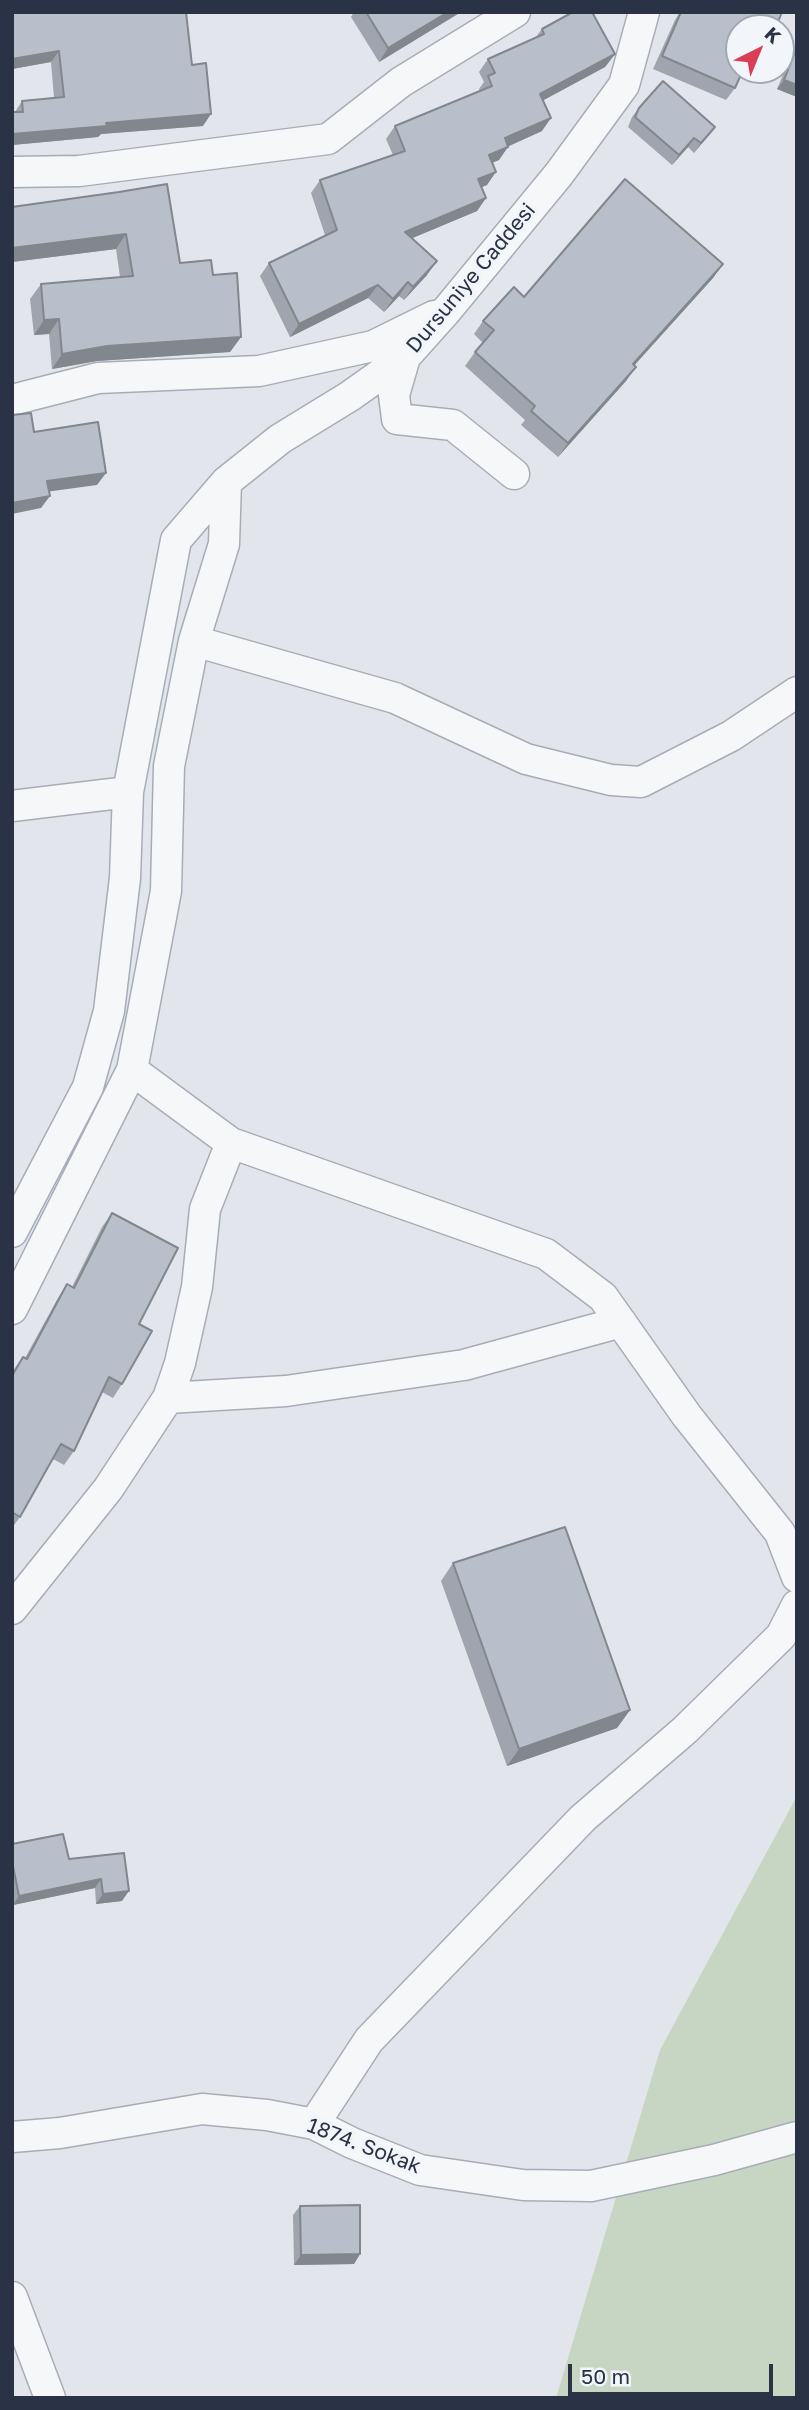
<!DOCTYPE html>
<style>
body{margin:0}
#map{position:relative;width:809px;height:2410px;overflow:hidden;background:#e2e6ec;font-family:"Golos Text",sans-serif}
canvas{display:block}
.frame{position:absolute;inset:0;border:14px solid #293345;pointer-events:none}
.north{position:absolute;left:725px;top:14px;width:70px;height:70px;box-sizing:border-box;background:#f2f5f9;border:2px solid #a2a7b1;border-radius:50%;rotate:43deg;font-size:19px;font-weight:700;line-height:28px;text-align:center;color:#293345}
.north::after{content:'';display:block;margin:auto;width:24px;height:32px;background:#d93f54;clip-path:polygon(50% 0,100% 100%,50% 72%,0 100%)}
.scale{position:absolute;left:568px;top:2364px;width:205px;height:32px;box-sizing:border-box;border:4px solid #293345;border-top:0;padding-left:9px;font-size:21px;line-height:24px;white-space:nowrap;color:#293345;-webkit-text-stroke:5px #f2f5f9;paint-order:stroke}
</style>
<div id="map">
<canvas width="809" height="2410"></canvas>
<div class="frame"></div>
<div class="north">K</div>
<div class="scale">50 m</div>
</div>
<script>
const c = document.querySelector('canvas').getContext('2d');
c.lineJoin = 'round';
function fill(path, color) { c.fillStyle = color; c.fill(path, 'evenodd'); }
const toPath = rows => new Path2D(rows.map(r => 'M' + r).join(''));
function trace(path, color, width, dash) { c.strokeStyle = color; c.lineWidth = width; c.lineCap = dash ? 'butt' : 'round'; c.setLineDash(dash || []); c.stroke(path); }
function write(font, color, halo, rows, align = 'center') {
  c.font = font + ' "Golos Text",sans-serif'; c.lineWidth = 7; c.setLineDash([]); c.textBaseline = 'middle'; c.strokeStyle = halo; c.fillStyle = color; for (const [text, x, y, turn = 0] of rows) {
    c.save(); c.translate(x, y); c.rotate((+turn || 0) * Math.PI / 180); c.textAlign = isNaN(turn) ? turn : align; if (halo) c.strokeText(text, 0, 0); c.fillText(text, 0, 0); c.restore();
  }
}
fill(toPath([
 [797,1796,797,2398,556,2398,660,2050]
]), '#c7d6c3');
const minor = toPath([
 [12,172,79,171,328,139,401,82,515,12],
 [405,357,394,395,397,419,453,425,514,474],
 [12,400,98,378,259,371,373,346,434,316],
 [194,641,395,698,526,759,611,780,641,782,731,736,797,692],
 [12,806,128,792],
 [132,1070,231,1143,546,1254,603,1297,687,1416,780,1533,797,1577],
 [12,1232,88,1087,109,1011,125,878,128,792,176,540,226,482,280,439,350,396,405,357,447,310,559,174,624,85,644,12],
 [12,1309,132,1070,166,891,169,766,194,641,224,544,226,482],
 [168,1398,286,1391,464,1365,621,1322],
 [12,1609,108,1489,168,1398,180,1363,197,1287,205,1209,231,1143],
 [314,2124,369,2040,583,1818,685,1730,781,1636,797,1605],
 [12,2137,60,2133,202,2109,267,2115,314,2124,352,2143,420,2170,523,2185,591,2186,714,2160,797,2137],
 [12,2297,50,2398]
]);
trace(minor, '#a7adb7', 33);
trace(minor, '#f6f7f9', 30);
fill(toPath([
 [12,12,192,65,203,126,101,134,98,137,12,145,12,112,15,112,22,101,54,98,51,62,12,69],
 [354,12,461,12,379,62,351,17],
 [680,12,782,12,778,22,774,28,739,28,735,88,726,100,653,69,675,20],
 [542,29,615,54,605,67,543,100,542,131,508,146,499,160,492,163,487,185,482,187,486,198,477,211,412,238,427,275,404,300,399,296,384,312,368,298,290,337,260,276,269,263,325,235,311,193,320,180,393,155,386,139,395,126,480,91,479,89,484,82,479,72,488,59,535,38],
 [797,42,797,97,777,89],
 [639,108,715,127,694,153,688,147,672,165,628,127,632,117],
 [119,192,180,263,213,275,241,337,230,352,97,361,52,369,49,334,34,335,30,299,41,284,120,277,116,249,12,262,12,207],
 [723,264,713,278,634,365,626,381,558,457,521,425,525,420,465,366,475,352,483,343,474,334,483,321,524,297],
 [112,1213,139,1324,122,1384,113,1398,102,1392,74,1451,64,1465,53,1459,20,1517,12,1528,12,1372,23,1357,25,1358,58,1298,67,1284,72,1287,102,1227],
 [453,1563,630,1710,617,1728,507,1766,441,1581],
 [12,1844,69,1859,124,1853,122,1901,96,1904,95,1888,13,1905],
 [300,2206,360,2254,354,2264,294,2265,293,2215]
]), '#9fa4ae');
fill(toPath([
 [448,12,461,12,379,62,388,48],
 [766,17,778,22,774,28,758,28],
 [59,51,51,62,12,69,12,59],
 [615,54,605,67,531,107,540,94],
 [784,80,797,85,797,97,777,89],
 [211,114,203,126,101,134,98,137,12,145,12,134,106,123],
 [551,118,542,131,496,152,505,138],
 [715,127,708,136,694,153,701,143],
 [694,138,688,147,672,165,679,155],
 [508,147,499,160,479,168,489,155],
 [496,172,487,185,469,192,478,179],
 [486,198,477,211,396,245,405,232],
 [126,234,116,249,12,262,12,248],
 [437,261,427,275,404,300,413,287],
 [723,264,713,278,623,378,633,364],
 [408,282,399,296,384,312,393,299],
 [378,285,368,298,290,337,299,324],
 [59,319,49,334,34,335,44,320],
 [241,337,230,352,97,361,52,369,62,354,107,346],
 [636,367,626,381,558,457,568,443],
 [106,473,97,485,38,493,47,481],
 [50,496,41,508,12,514,12,503],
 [630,1710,617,1728,507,1766,519,1749],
 [101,1879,95,1888,13,1905,19,1896],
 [129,1891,122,1901,96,1904,103,1894],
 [360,2254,354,2264,294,2265,301,2255]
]), '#82868d');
const building = toPath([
 [12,12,186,12,192,65,206,63,211,114,106,123,107,126,12,134,12,112,23,112,22,101,64,97,59,51,12,59,12,12],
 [366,12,448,12,388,48,366,12],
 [573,12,592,12,615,54,540,94,551,118,505,138,508,147,489,155,496,172,478,179,486,198,405,232,437,261,413,287,408,282,393,299,378,285,299,324,269,263,337,230,320,180,405,151,395,126,492,86,488,76,495,73,488,59,544,34,542,29,573,12],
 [681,12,782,12,778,22,766,17,761,28,739,28,739,70,743,70,735,88,662,56,681,12],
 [797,47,797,85,784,80,797,47],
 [663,81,715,127,701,143,694,138,679,155,635,117,639,108,663,81],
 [625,179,723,264,633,364,636,367,568,443,531,411,535,406,475,352,494,330,483,321,514,287,524,297,625,179],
 [167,184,180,263,211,260,213,275,237,273,241,337,107,346,62,354,59,319,44,320,41,284,133,276,126,234,12,248,12,207,119,192,167,184],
 [31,413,34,432,98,422,106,473,47,481,50,496,12,503,12,415,31,413],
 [112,1213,178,1248,139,1324,152,1331,122,1384,109,1377,74,1451,61,1444,20,1517,12,1512,12,1376,23,1357,27,1359,67,1284,74,1288,112,1213],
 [565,1527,630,1710,519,1749,453,1563,565,1527],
 [63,1834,69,1859,124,1853,129,1891,103,1894,101,1879,19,1896,12,1861,12,1844,63,1834],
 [360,2205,360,2254,301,2255,300,2206,360,2205]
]);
fill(building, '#b9bfca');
trace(building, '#82868d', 2);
write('21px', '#293345', '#f2f5f9', [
 ["Dursuniye Caddesi",471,278,-50],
 ["1874. Sokak",364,2146,21]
]);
</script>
